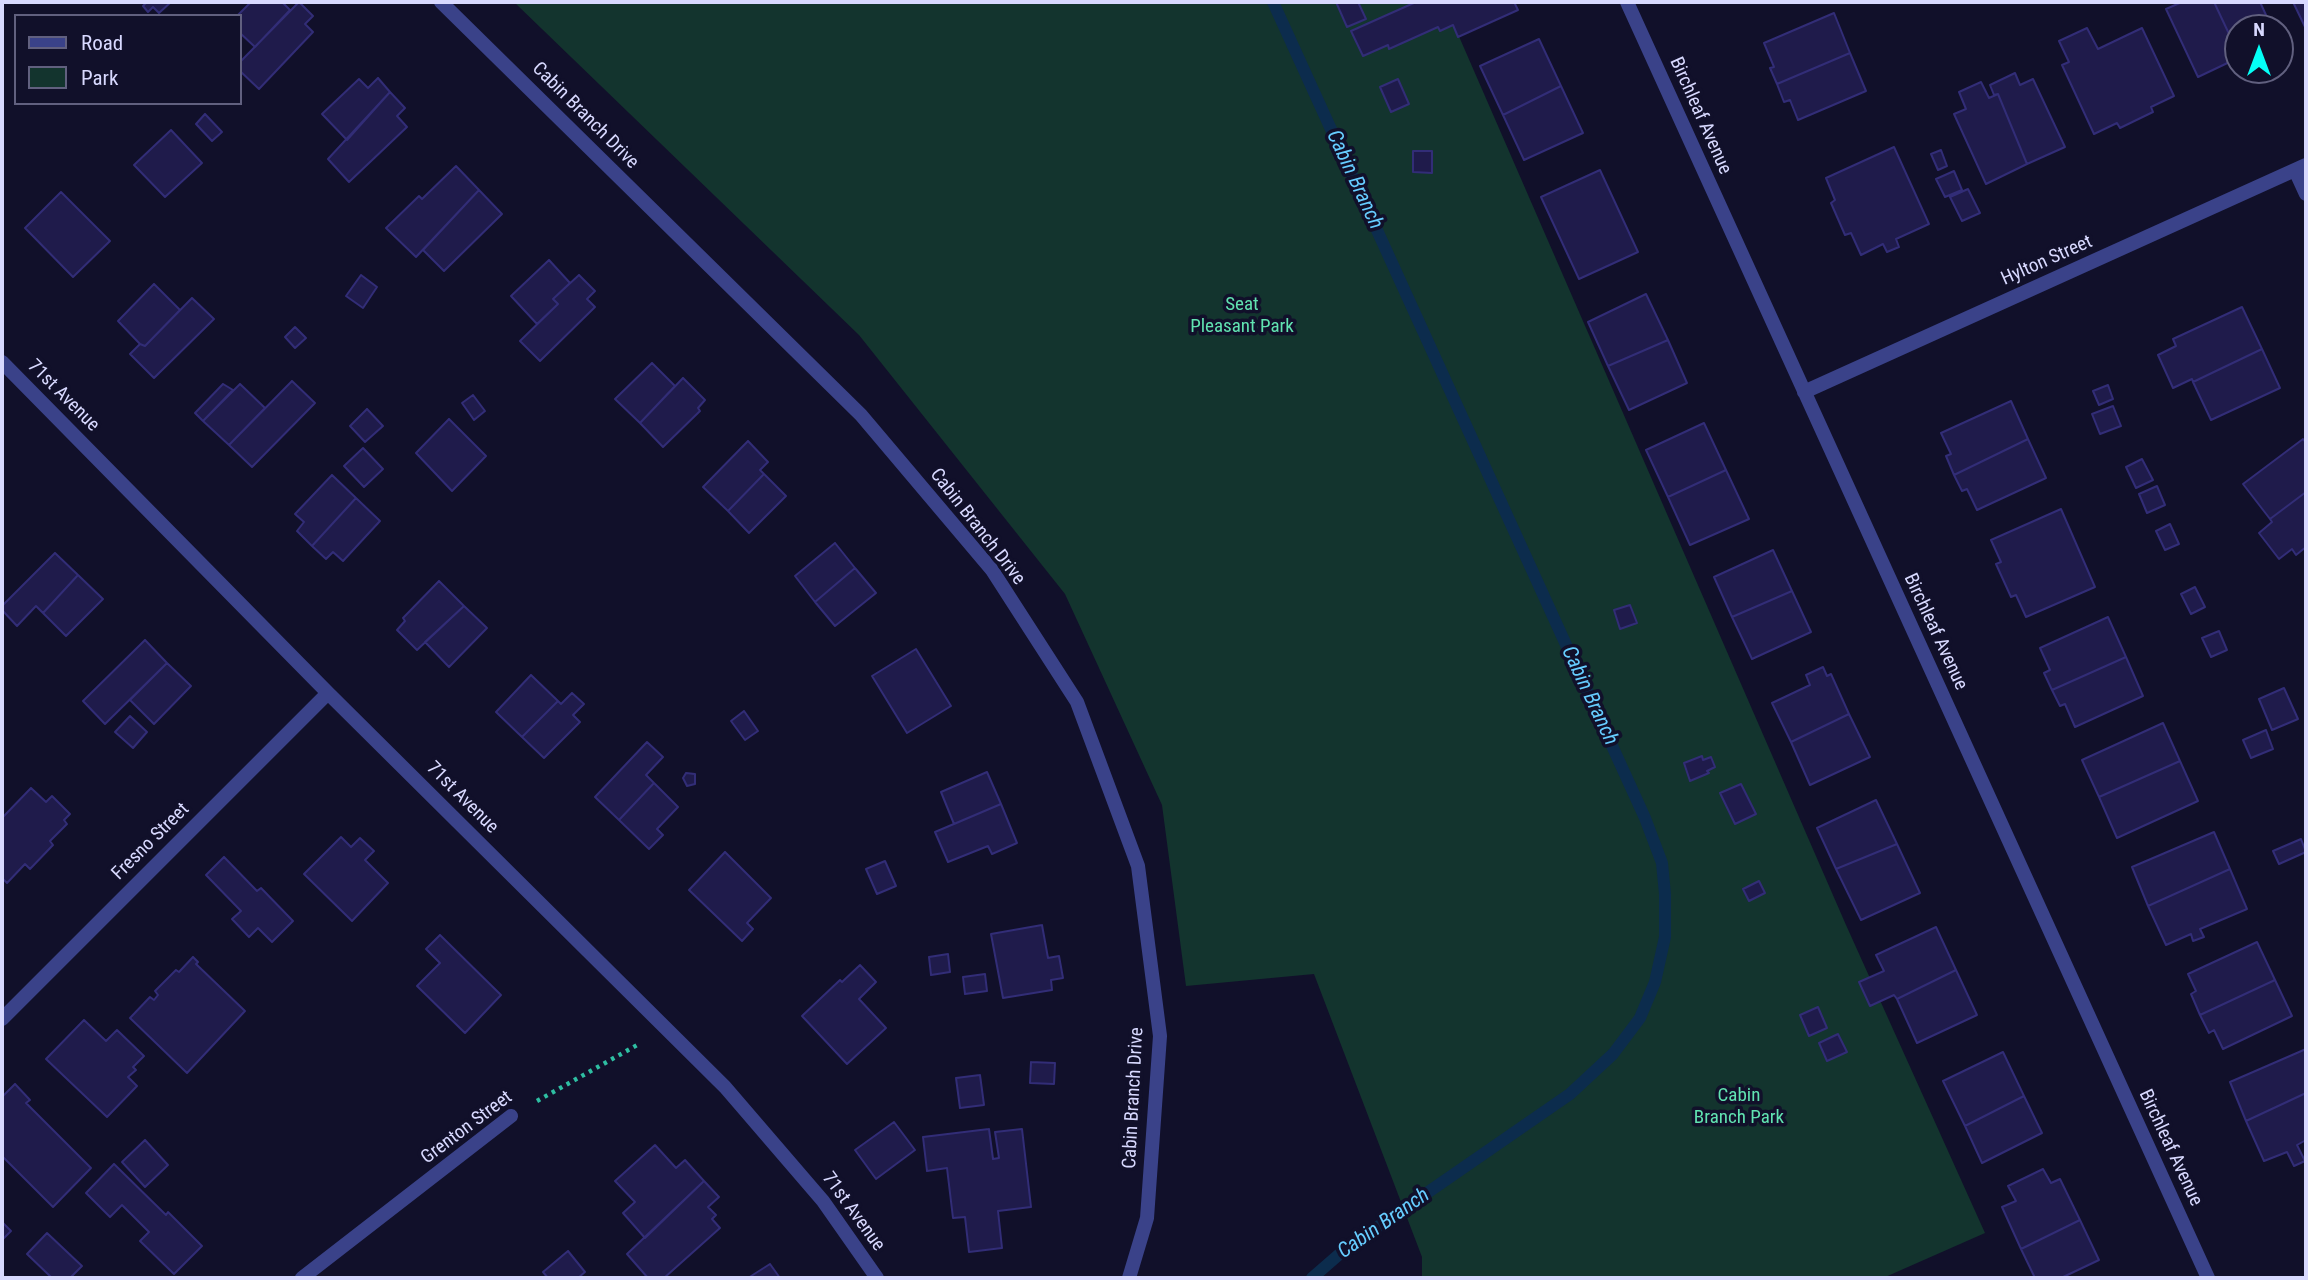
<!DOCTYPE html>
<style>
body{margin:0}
#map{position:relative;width:2308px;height:1280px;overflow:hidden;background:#11102a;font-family:"Roboto Condensed",sans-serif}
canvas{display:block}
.frame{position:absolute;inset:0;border:4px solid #d8d9ff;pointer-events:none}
.legend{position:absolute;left:14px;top:14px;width:228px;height:91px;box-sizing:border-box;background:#11102a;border:2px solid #61607f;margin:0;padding:9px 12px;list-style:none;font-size:21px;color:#d8d9ff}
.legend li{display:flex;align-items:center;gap:14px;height:35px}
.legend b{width:35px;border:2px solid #61607f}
.north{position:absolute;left:2224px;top:14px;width:70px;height:70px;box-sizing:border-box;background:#11102a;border:2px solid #61607f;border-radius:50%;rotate:0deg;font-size:19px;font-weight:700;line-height:28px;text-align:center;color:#d8d9ff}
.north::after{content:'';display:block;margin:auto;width:24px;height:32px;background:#04fff6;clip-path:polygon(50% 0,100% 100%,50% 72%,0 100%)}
</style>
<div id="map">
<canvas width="2308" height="1280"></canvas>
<div class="frame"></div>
<ul class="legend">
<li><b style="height:9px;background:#3a4289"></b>Road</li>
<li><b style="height:19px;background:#13342e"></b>Park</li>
</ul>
<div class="north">N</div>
</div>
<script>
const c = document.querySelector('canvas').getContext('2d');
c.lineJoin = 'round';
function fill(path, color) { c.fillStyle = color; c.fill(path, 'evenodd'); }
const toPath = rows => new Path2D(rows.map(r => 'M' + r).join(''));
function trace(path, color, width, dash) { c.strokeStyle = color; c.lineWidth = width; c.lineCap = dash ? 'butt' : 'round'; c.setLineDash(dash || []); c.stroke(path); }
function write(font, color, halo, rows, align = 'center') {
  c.font = font + ' "Roboto Condensed",sans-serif'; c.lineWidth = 7; c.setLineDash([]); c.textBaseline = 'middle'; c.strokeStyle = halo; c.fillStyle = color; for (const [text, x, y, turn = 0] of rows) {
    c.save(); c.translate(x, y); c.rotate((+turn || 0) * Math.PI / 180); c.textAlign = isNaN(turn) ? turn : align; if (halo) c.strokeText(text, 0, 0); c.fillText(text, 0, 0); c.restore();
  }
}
fill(toPath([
 [514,2,1444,2,1846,925,1985,1233,1883,1278,1422,1278,1422,1257,1314,974,1186,986,1162,805,1065,594,859,335]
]), '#13342e');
trace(toPath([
 [1273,2,1645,818,1662,863,1665,894,1665,937,1655,982,1640,1018,1613,1054,1570,1094,1343,1251,1312,1278]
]), '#0c2c4d', 12);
const building = toPath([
 [147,2,171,2,159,13,153,7,148,12,143,6,147,2],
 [251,2,282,2,290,10,255,47,240,33,240,16,237,16,251,2],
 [299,2,313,16,305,24,313,32,259,89,240,71,240,62,299,2],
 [1336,2,1358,2,1366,19,1347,27,1336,2],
 [1416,2,1514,2,1518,10,1458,37,1453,25,1440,31,1438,27,1389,49,1388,45,1363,56,1351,31,1416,2],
 [2182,2,2214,2,2238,53,2238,58,2198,77,2166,9,2182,2],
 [2214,2,2260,2,2272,28,2238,28,2238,53,2214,2],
 [2293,2,2306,2,2306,29,2293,2],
 [1834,13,1850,53,1777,84,1770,68,1774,67,1764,43,1834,13],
 [2087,28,2098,49,2142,28,2174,96,2151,107,2153,112,2120,128,2117,123,2094,134,2062,65,2069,62,2059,41,2087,28],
 [1539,39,1561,86,1503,115,1480,66,1539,39],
 [1850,53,1866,91,1798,120,1790,100,1784,102,1777,84,1850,53],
 [2015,73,2020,85,2033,79,2065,147,2027,164,1998,94,1994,95,1990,85,2015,73],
 [378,78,390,92,347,140,322,114,359,79,368,88,378,78],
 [1398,79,1409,104,1391,112,1380,87,1398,79],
 [1981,82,1989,98,1998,94,2027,164,1986,184,1954,114,1966,109,1959,92,1981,82],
 [1561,86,1583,133,1524,160,1503,115,1561,86],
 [390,92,405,108,397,116,407,127,349,182,328,159,390,92],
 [205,114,222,132,212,141,196,124,205,114],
 [171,130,202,163,165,197,134,165,171,130],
 [1894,147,1929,224,1896,239,1899,247,1887,252,1883,244,1861,255,1851,233,1845,235,1831,203,1835,200,1826,178,1894,147],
 [1941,150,1947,166,1938,170,1931,154,1941,150],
 [1413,151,1432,151,1432,173,1413,172,1413,151],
 [456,166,479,190,416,257,386,228,419,196,422,199,456,166],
 [1600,170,1638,252,1579,279,1541,197,1600,170],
 [1954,171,1962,190,1945,197,1936,179,1954,171],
 [1968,189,1980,213,1962,221,1950,197,1968,189],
 [479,190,502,214,444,271,423,250,479,190],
 [61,192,110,241,73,277,25,228,61,192],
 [549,260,570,283,553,299,558,304,537,324,511,296,549,260],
 [361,275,377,287,363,308,346,296,361,275],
 [579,275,595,291,587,299,595,307,540,361,520,341,558,304,553,299,579,275],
 [154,284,180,310,145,346,140,344,118,321,154,284],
 [1646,294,1668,340,1608,366,1588,322,1646,294],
 [192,298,214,319,154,378,130,354,140,344,145,346,192,298],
 [2242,307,2262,349,2193,382,2192,379,2173,388,2158,355,2176,346,2173,339,2242,307],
 [295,327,306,338,295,348,285,337,295,327],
 [1668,340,1687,383,1629,410,1608,366,1668,340],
 [2262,349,2280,388,2211,420,2193,382,2262,349],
 [652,363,675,386,640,423,615,399,652,363],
 [683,378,705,400,698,408,700,411,663,447,640,423,683,378],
 [292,381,315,403,252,467,229,445,292,381],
 [223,384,233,390,203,421,195,413,223,384],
 [240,384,265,408,229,445,203,421,240,384],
 [2108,385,2113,399,2099,405,2093,391,2108,385],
 [473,395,485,411,474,420,462,403,473,395],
 [2011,401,2028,439,1954,475,1946,456,1951,454,1941,433,2011,401],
 [2113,406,2121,426,2100,434,2092,414,2113,406],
 [367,409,383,426,365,442,350,426,367,409],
 [449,419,486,456,452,491,416,453,449,419],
 [1704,423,1726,470,1668,497,1646,450,1704,423],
 [2028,439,2046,478,1977,510,1967,489,1962,491,1954,475,2028,439],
 [2303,439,2306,443,2306,492,2270,519,2243,484,2303,439],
 [748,441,768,462,760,470,764,474,728,511,703,487,748,441],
 [363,448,383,469,364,487,344,466,363,448],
 [2142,459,2153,480,2136,488,2126,467,2142,459],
 [1726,470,1749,519,1690,545,1668,497,1726,470],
 [764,474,786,496,749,533,728,511,764,474],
 [332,475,356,498,312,546,297,531,304,522,295,514,332,475],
 [2157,486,2165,505,2147,513,2139,494,2157,486],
 [2306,492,2306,547,2296,555,2292,549,2279,559,2259,533,2272,522,2270,519,2306,492],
 [356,498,380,521,343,561,333,552,326,559,312,546,356,498],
 [2061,509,2095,587,2026,617,2016,595,2011,597,1996,564,2001,562,1991,540,2061,509],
 [2170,524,2179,544,2165,550,2156,531,2170,524],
 [835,543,855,568,815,602,795,576,835,543],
 [1773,550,1792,591,1732,617,1714,577,1773,550],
 [55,553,78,575,43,613,36,606,17,626,2,610,2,606,55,553],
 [855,568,876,593,835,626,815,602,855,568],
 [78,575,103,599,66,636,43,613,78,575],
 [439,581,464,606,417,650,397,630,405,621,403,618,439,581],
 [2195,587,2205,607,2191,614,2181,594,2195,587],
 [1792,591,1811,632,1752,659,1732,617,1792,591],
 [1630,605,1637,623,1620,629,1614,610,1630,605],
 [464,606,487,628,449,667,425,642,464,606],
 [2108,617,2126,657,2052,690,2044,673,2050,670,2040,648,2108,617],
 [2219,631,2227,650,2211,657,2202,638,2219,631],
 [145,640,167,663,105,724,83,701,145,640],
 [916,649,951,706,907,733,872,676,916,649],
 [2126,657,2143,696,2075,727,2065,704,2060,706,2052,690,2126,657],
 [167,663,191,686,154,724,130,700,167,663],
 [1823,667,1827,676,1831,674,1849,714,1791,742,1772,703,1810,685,1806,675,1823,667],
 [531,675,558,701,522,737,496,712,531,675],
 [2284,688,2298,719,2272,730,2259,699,2284,688],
 [572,693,584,704,573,715,580,722,544,758,522,737,558,701,561,704,572,693],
 [744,711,758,731,745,740,731,721,744,711],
 [1849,714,1870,757,1810,785,1791,742,1849,714],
 [130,716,147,732,133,748,115,732,130,716],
 [2163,723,2180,761,2099,797,2082,760,2163,723],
 [2266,730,2273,749,2251,758,2243,740,2266,730],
 [647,742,663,757,646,775,654,783,619,820,595,797,647,742],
 [1702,756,1703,760,1711,757,1715,767,1707,771,1709,773,1690,781,1684,763,1702,756],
 [2180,761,2198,801,2117,838,2099,797,2180,761],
 [987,772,1001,804,954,824,941,792,987,772],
 [686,773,695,774,695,784,687,786,683,778,686,773],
 [654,783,678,807,657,829,663,835,649,849,619,820,654,783],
 [1741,784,1756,814,1735,824,1720,793,1741,784],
 [31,788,46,802,52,796,70,814,64,820,67,824,50,841,53,845,30,869,25,864,7,883,2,878,2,818,31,788],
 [1876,800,1897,844,1836,869,1817,828,1876,800],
 [1001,804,1017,843,992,854,988,846,948,862,935,832,1001,804],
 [2214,832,2230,869,2148,906,2132,867,2214,832],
 [341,837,351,847,360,838,374,851,365,860,388,883,352,921,304,874,341,837],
 [2301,839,2306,852,2279,864,2273,851,2301,839],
 [1897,844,1920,893,1861,920,1836,869,1897,844],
 [725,852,771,898,747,923,753,929,742,941,689,890,725,852],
 [224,857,257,891,261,888,293,921,272,942,258,928,249,937,232,919,241,911,206,875,224,857],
 [885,861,896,886,877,894,866,869,885,861],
 [2230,869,2247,909,2200,929,2204,937,2193,941,2191,934,2166,945,2148,906,2230,869],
 [1759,881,1765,893,1749,901,1743,889,1759,881],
 [1042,925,1048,958,1059,956,1063,978,1051,980,1052,990,1003,998,991,934,1042,925],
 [1936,927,1956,970,1897,999,1894,995,1870,1006,1859,982,1884,971,1876,955,1936,927],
 [440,935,501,995,465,1033,417,986,440,963,426,949,440,935],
 [2257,942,2275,980,2200,1015,2191,994,2196,991,2188,974,2257,942],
 [948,954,950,972,931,975,929,957,948,954],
 [193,957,198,962,196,964,245,1011,187,1073,130,1018,150,997,154,1000,158,995,155,991,176,970,179,972,193,957],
 [860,965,876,982,859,999,886,1028,847,1064,802,1016,840,980,842,982,860,965],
 [1956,970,1977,1015,1917,1043,1897,999,1956,970],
 [985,974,987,991,965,994,963,977,985,974],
 [2275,980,2292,1016,2223,1049,2214,1030,2209,1033,2200,1015,2275,980],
 [1818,1007,1827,1028,1809,1036,1800,1015,1818,1007],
 [84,1020,106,1041,117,1030,144,1056,133,1067,136,1070,128,1077,137,1086,107,1117,46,1059,84,1020],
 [1838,1034,1847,1052,1827,1061,1819,1043,1838,1034],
 [2306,1049,2306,1093,2246,1121,2230,1082,2306,1049],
 [2003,1052,2024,1096,1965,1126,1943,1081,2003,1052],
 [1031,1062,1055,1063,1054,1084,1030,1083,1031,1062],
 [980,1075,984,1105,960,1108,956,1078,980,1075],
 [15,1084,30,1100,26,1103,91,1168,53,1207,2,1156,2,1097,15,1084],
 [2306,1093,2306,1140,2297,1145,2305,1161,2294,1166,2287,1152,2264,1161,2246,1121,2306,1093],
 [2024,1096,2042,1133,1982,1163,1965,1126,2024,1096],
 [894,1122,915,1150,876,1179,855,1150,894,1122],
 [989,1129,993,1159,999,1158,995,1132,1022,1129,1031,1207,998,1211,1002,1248,969,1252,965,1217,953,1218,947,1168,927,1171,923,1137,989,1129],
 [145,1140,168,1165,145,1187,122,1162,145,1140],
 [655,1145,676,1168,685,1160,704,1181,645,1238,623,1213,635,1202,615,1181,655,1145],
 [114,1164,166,1215,168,1212,202,1246,174,1274,140,1241,149,1232,122,1205,110,1217,86,1193,114,1164],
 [2043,1169,2051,1183,2060,1179,2080,1220,2021,1249,2002,1207,2016,1201,2008,1186,2043,1169],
 [704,1181,719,1197,708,1207,716,1215,712,1219,720,1228,664,1278,648,1278,627,1254,704,1181],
 [2080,1220,2099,1260,2061,1278,2035,1278,2021,1249,2080,1220],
 [2,1222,11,1231,2,1240,2,1222],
 [47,1233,82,1266,70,1278,52,1278,27,1254,47,1233],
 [568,1251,585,1272,578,1278,548,1278,543,1272,568,1251],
 [770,1264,780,1278,748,1278,770,1264]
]);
fill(building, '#1f1b4b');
trace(building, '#322d77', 2);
trace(toPath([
 [537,1101,639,1044]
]), '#2ebea2', 4.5, [3.5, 5]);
trace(toPath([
 [302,1278,511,1116]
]), '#3a4289', 14);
trace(toPath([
 [441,2,861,415,992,570,1077,702,1138,866,1160,1036,1147,1218,1129,1278],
 [1627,2,2208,1278],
 [2295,170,2306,194],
 [2,362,328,693,725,1087,823,1201,877,1278],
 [1804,392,2306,165],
 [2,1019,328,693]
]), '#3a4289', 14);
write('19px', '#d8d9ff', '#11102a', [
 ["Cabin Branch Drive",585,116,45],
 ["Birchleaf Avenue",1700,116,66],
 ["Hylton Street",2047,261,-24],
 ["71st Avenue",63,396,45],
 ["Cabin Branch Drive",977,527,52],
 ["Birchleaf Avenue",1935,632,65],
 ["71st Avenue",462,798,45],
 ["Fresno Street",151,842,-45],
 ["Cabin Branch Drive",1134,1098,-87],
 ["Grenton Street",467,1128,-37],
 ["Birchleaf Avenue",2170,1148,65],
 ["71st Avenue",853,1212,54]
]);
write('19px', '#61e3b1', '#11102a', [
 ["Seat",1242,305],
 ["Pleasant Park",1242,327],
 ["Cabin",1739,1096],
 ["Branch Park",1739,1118]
]);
write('italic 21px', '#66cdff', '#11102a', [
 ["Cabin Branch",1354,180,65],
 ["Cabin Branch",1589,696,65],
 ["Cabin Branch",1384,1224,-35]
]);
</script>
